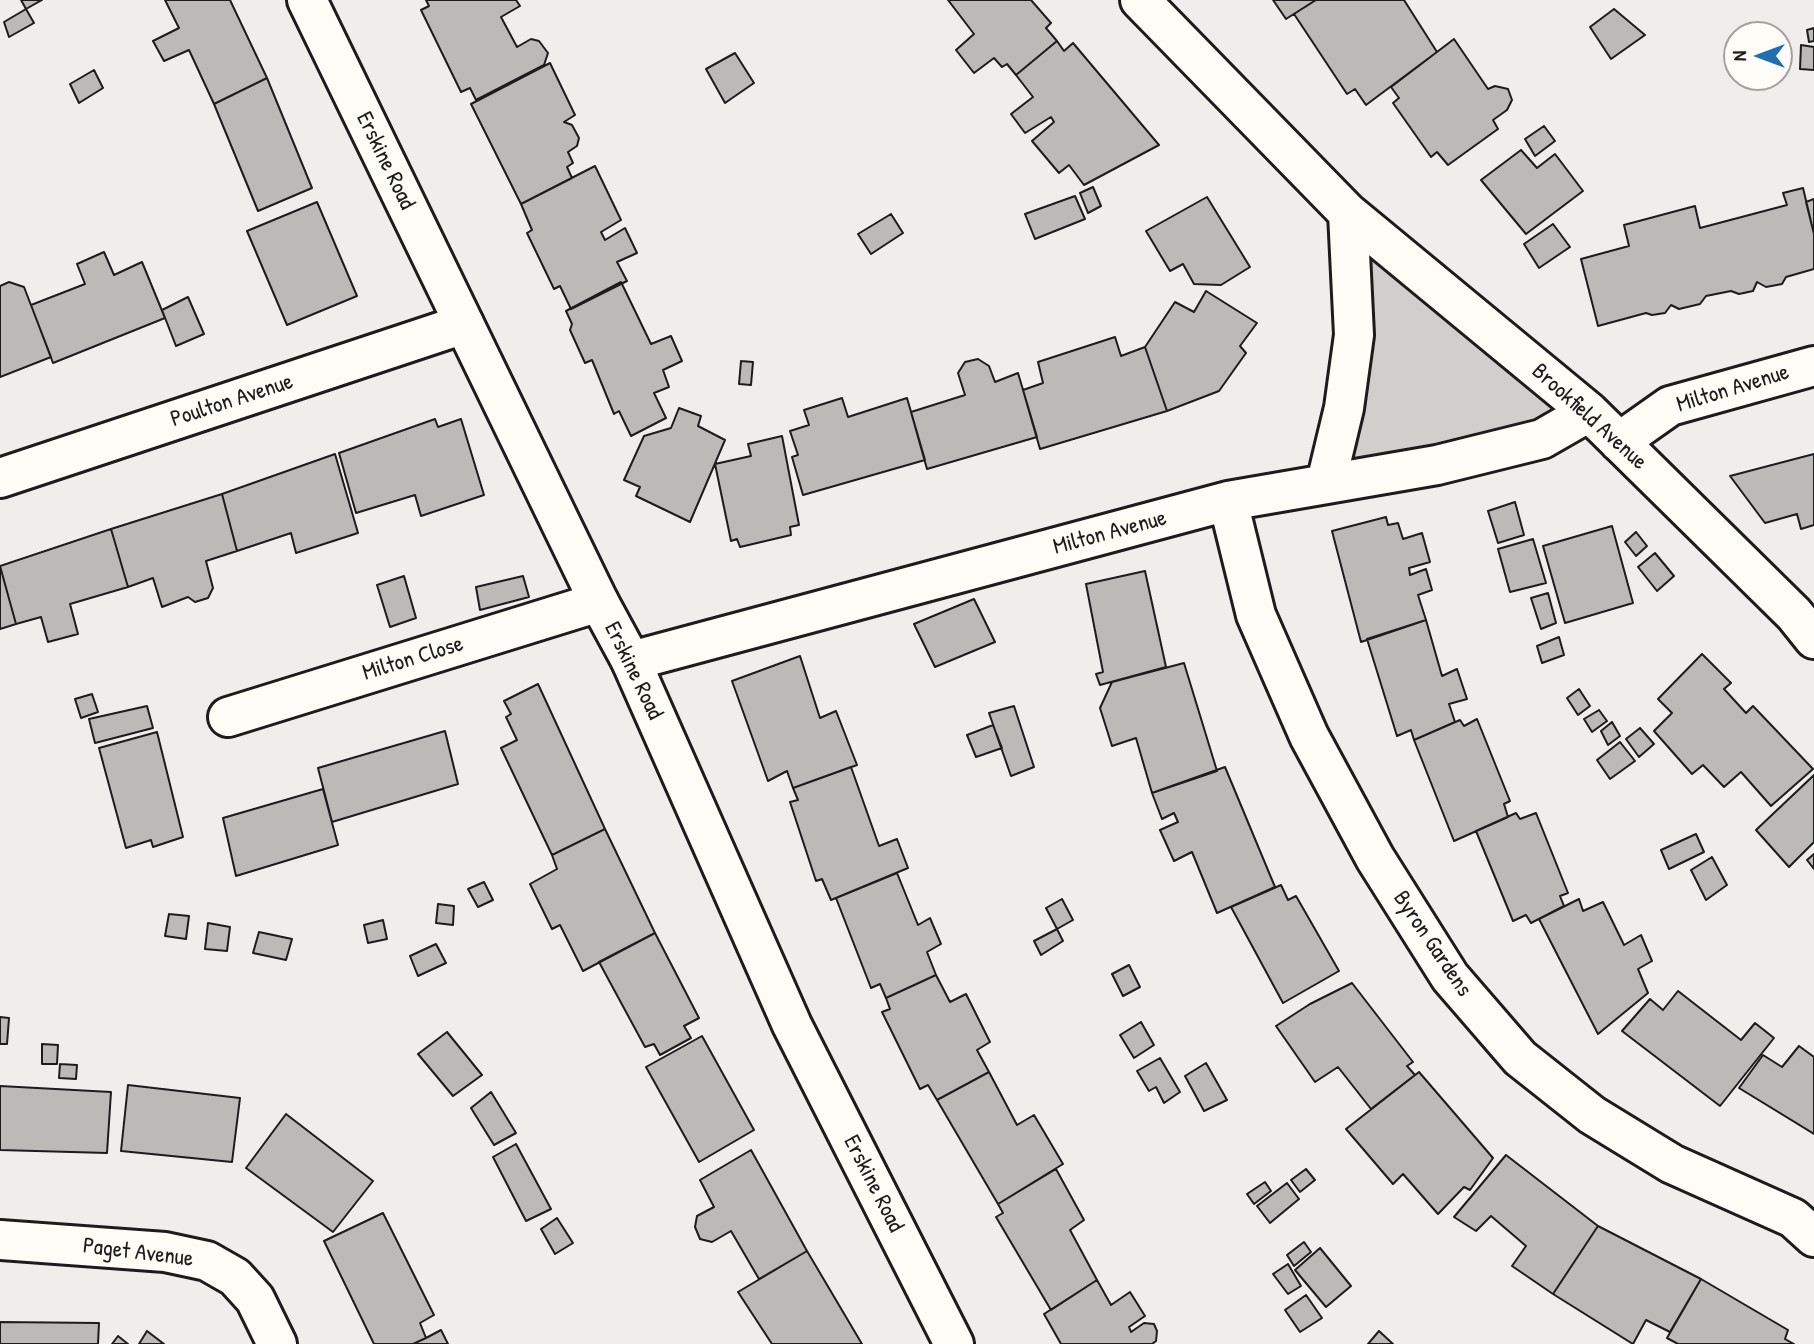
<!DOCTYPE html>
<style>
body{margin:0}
#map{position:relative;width:1814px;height:1344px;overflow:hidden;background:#f0eeea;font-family:"Patrick Hand",sans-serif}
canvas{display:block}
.north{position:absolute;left:1723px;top:21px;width:70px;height:70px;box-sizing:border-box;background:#fdfcf7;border:2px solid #a3a29f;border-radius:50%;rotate:270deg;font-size:19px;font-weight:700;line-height:28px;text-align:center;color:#1c1c1c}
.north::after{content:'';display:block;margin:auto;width:24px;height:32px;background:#1f6fb2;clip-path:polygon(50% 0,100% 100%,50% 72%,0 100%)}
</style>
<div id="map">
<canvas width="1814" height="1344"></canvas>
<div class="north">N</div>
</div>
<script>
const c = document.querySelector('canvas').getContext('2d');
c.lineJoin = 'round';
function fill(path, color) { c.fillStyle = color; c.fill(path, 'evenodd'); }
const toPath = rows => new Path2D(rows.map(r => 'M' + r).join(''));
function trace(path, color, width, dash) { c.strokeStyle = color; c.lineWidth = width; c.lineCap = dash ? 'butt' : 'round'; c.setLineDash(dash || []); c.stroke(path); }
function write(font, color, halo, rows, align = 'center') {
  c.font = font + ' "Patrick Hand",sans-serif'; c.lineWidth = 7; c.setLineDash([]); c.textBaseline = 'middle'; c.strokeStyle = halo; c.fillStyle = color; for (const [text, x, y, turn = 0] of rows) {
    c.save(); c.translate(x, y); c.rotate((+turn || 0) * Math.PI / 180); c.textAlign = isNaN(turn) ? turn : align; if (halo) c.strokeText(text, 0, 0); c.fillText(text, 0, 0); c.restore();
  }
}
fill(toPath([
 [1360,236,1574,410,1536,426,1334,473]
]), '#d0cfcc');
const building = toPath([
 [21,0,42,0,26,9,21,0],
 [165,0,230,0,267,78,214,104,189,50,164,61,153,41,179,28,165,0],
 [426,0,516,0,520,6,501,17,517,47,531,39,539,41,548,53,544,65,476,100,470,88,461,92,421,10,429,6,426,0],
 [948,0,1031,0,1051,23,1046,28,1057,41,1016,75,1007,64,1002,67,994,58,974,73,956,50,974,34,948,0],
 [1273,0,1316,0,1286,19,1273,0],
 [1316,0,1404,0,1437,52,1366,105,1355,89,1347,94,1294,14,1316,0],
 [26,9,34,23,9,37,4,22,26,9],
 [1614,9,1645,35,1611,59,1590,27,1614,9],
 [1814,28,1814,41,1809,42,1807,30,1814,28],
 [1454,39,1488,89,1495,86,1508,89,1512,100,1507,110,1493,120,1498,129,1448,165,1437,152,1431,157,1393,103,1399,98,1391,87,1454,39],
 [1057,41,1064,51,1073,43,1159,145,1084,185,1069,165,1059,173,1032,141,1054,122,1051,117,1025,133,1011,114,1033,97,1016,75,1057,41],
 [1801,45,1814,47,1814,70,1800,69,1801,45],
 [735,53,754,83,725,103,706,69,735,53],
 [550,63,575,115,564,122,572,125,579,138,577,146,568,152,573,163,567,167,572,178,521,204,471,104,550,63],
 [94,70,103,88,79,103,70,84,94,70],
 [267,78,312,188,258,211,214,104,267,78],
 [1544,126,1555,141,1535,156,1525,139,1544,126],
 [1521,150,1537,168,1555,154,1583,191,1526,234,1481,180,1521,150],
 [595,166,621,220,601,232,605,240,625,228,637,253,617,262,627,281,571,309,560,286,554,289,527,233,532,230,521,204,595,166],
 [1093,187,1101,206,1088,213,1080,193,1093,187],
 [1803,188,1814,234,1814,269,1786,277,1782,284,1766,287,1757,282,1753,291,1739,294,1731,291,1706,296,1700,304,1679,309,1671,305,1665,313,1652,315,1646,313,1598,326,1581,259,1629,246,1624,225,1695,206,1700,228,1787,205,1783,193,1803,188],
 [1075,196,1085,219,1035,239,1025,214,1075,196],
 [1207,197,1250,267,1221,285,1194,284,1183,264,1170,271,1146,231,1207,197],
 [1814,199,1814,234,1806,202,1814,199],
 [317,202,357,296,287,325,247,231,317,202],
 [891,214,903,233,871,254,858,234,891,214],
 [1553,224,1570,247,1539,268,1524,244,1553,224],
 [104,252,114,275,142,262,165,318,53,363,31,305,85,284,77,264,104,252],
 [9,282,24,287,51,357,0,377,0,286,9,282],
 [621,282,651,344,671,336,682,361,663,370,669,387,654,393,666,418,631,436,619,411,614,414,592,360,585,363,570,330,572,324,566,311,621,282],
 [1206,291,1257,323,1240,346,1246,353,1219,391,1167,411,1145,347,1175,302,1194,312,1206,291],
 [188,297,204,334,176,346,162,310,188,297],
 [1115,337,1121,356,1145,347,1167,411,1040,449,1023,390,1043,383,1038,362,1115,337],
 [978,359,989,366,995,382,1018,373,1037,437,927,469,911,412,965,395,958,373,965,362,978,359],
 [741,361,753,362,751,385,739,384,741,361],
 [842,398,848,417,907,398,925,460,803,495,792,457,798,455,790,431,809,425,804,410,842,398],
 [679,408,701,416,698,426,725,440,690,522,636,496,640,487,624,480,644,436,671,428,679,408],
 [435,419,438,427,461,419,484,495,421,516,415,495,356,513,339,453,435,419],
 [782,436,799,525,790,527,791,535,740,547,737,539,731,541,715,464,751,456,748,444,782,436],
 [335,454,358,533,296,553,291,533,237,551,222,494,335,454],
 [1814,454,1814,525,1801,529,1797,514,1765,523,1730,476,1814,454],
 [222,494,237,551,206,561,213,588,208,598,195,602,188,597,162,607,153,578,128,587,111,529,222,494],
 [1515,502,1524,535,1498,543,1488,511,1515,502],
 [1386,517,1388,525,1398,523,1403,539,1422,533,1430,562,1409,568,1410,575,1426,569,1432,590,1418,595,1426,620,1361,642,1332,531,1386,517],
 [1612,526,1633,603,1565,623,1543,546,1612,526],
 [111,529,128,587,70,604,78,634,48,642,41,617,16,624,0,566,111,529],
 [1636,532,1647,546,1636,556,1625,542,1636,532],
 [1533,539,1546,583,1510,592,1498,549,1533,539],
 [1655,553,1674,576,1657,591,1638,567,1655,553],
 [0,566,16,624,0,629,0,566],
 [1145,571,1166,667,1100,685,1096,674,1103,672,1086,584,1145,571],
 [404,576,416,618,390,627,377,585,404,576],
 [523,576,529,597,480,610,476,587,523,576],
 [1548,593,1556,623,1541,629,1531,598,1548,593],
 [974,599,995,642,935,667,914,624,974,599],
 [1426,620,1442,676,1457,669,1467,699,1449,704,1455,722,1414,740,1411,730,1397,736,1367,639,1426,620],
 [1559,637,1564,655,1542,663,1537,646,1559,637],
 [1702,654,1731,683,1724,689,1746,713,1753,706,1813,769,1771,806,1741,772,1724,787,1703,765,1692,774,1654,731,1672,713,1658,699,1702,654],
 [800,656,820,718,836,711,857,765,793,788,787,771,768,781,732,681,800,656],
 [1184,663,1217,771,1152,793,1136,738,1112,746,1100,708,1112,682,1184,663],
 [538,684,605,829,552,855,501,748,517,740,506,717,511,714,504,701,538,684],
 [1579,689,1590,706,1578,715,1567,698,1579,689],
 [92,694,98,712,81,718,75,699,92,694],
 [147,706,153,728,95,743,89,719,147,706],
 [1014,706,1034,767,1011,776,989,713,1014,706],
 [1599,710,1607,721,1592,732,1584,719,1599,710],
 [1477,719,1510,801,1504,804,1508,817,1454,841,1414,740,1460,720,1464,726,1477,719],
 [1612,722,1620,736,1608,745,1601,731,1612,722],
 [993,725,1002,748,976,757,967,735,993,725],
 [1640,728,1654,744,1639,757,1626,739,1640,728],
 [445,731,458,784,332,822,318,768,445,731],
 [157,732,183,837,153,847,151,840,126,848,99,748,157,732],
 [1620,742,1635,761,1610,779,1597,760,1620,742],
 [851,767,879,846,897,839,908,868,831,900,822,879,816,881,790,802,798,800,793,788,851,767],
 [1225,767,1275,887,1217,913,1192,852,1174,861,1160,830,1178,822,1174,813,1162,819,1152,793,1225,767],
 [1814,775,1814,842,1789,867,1756,830,1814,775],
 [323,789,338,845,236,876,223,818,323,789],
 [1516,813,1520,819,1536,813,1568,893,1560,896,1564,906,1531,923,1526,915,1513,921,1476,831,1516,813],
 [605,829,655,933,583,971,560,925,552,929,530,884,557,869,552,855,605,829],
 [1696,834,1704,852,1669,869,1661,850,1696,834],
 [1814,854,1814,869,1807,860,1814,854],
 [1712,857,1727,885,1706,900,1691,870,1712,857],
 [897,873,918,925,930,918,941,944,927,952,936,975,886,998,880,984,871,988,836,898,897,873],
 [484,882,493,900,478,907,468,889,484,882],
 [1281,885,1288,900,1296,896,1339,971,1283,1003,1231,907,1281,885],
 [1062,899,1073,920,1057,929,1046,908,1062,899],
 [1579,899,1583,911,1603,902,1624,945,1641,935,1652,961,1638,969,1648,993,1598,1034,1539,919,1579,899],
 [438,904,454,906,453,925,436,923,438,904],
 [169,914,189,916,186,939,165,936,169,914],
 [383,920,387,939,368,943,364,925,383,920],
 [208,923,230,927,227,951,205,949,208,923],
 [1057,929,1063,941,1041,955,1034,941,1057,929],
 [259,932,292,939,286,960,253,953,259,932],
 [655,933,699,1018,684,1026,691,1038,660,1055,654,1044,645,1047,599,962,655,933],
 [436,944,446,963,418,976,410,956,436,944],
 [1129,965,1140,987,1123,996,1112,974,1129,965],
 [936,975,950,1002,966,994,990,1042,977,1050,989,1072,937,1100,928,1085,920,1089,882,1012,890,1009,886,998,936,975],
 [1352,983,1413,1062,1407,1066,1415,1075,1371,1109,1338,1067,1315,1082,1276,1026,1310,1004,1352,983],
 [1678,991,1741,1040,1755,1023,1774,1038,1720,1106,1622,1031,1650,999,1663,1010,1678,991],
 [0,1017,9,1018,7,1044,0,1044,0,1017],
 [1141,1022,1154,1045,1134,1058,1120,1035,1141,1022],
 [447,1032,482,1075,453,1096,418,1054,447,1032],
 [702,1036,754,1130,699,1162,646,1067,702,1036],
 [42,1044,58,1045,57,1064,42,1064,42,1044],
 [1799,1046,1814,1057,1814,1134,1739,1088,1763,1055,1782,1067,1799,1046],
 [1160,1058,1180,1092,1164,1103,1156,1087,1149,1091,1137,1071,1160,1058],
 [1206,1063,1227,1100,1204,1111,1185,1076,1206,1063],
 [60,1064,77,1065,76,1079,59,1078,60,1064],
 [989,1072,1017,1125,1034,1115,1063,1164,998,1204,937,1100,989,1072],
 [1419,1072,1493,1158,1470,1190,1464,1187,1438,1214,1403,1174,1393,1184,1346,1129,1419,1072],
 [128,1085,240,1098,232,1162,121,1151,128,1085],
 [0,1086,111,1092,107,1153,0,1150,0,1086],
 [491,1092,516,1133,494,1145,471,1108,491,1092],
 [286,1114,373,1181,333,1232,246,1168,286,1114],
 [516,1144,551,1209,526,1221,493,1157,516,1144],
 [751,1150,807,1251,759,1279,731,1231,712,1242,700,1239,695,1227,697,1216,714,1207,700,1180,751,1150],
 [1506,1155,1598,1226,1553,1294,1512,1266,1526,1246,1491,1216,1476,1231,1454,1217,1506,1155],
 [1056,1169,1084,1220,1070,1230,1097,1280,1051,1310,996,1217,1003,1213,998,1204,1056,1169],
 [1306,1169,1315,1180,1300,1192,1291,1180,1306,1169],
 [1265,1182,1271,1191,1254,1204,1247,1194,1265,1182],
 [1287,1183,1299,1199,1270,1223,1257,1206,1287,1183],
 [383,1213,434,1315,420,1323,426,1338,413,1344,374,1344,324,1241,383,1213],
 [557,1218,573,1243,555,1254,541,1229,557,1218],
 [1598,1226,1701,1279,1670,1332,1646,1320,1633,1344,1553,1294,1598,1226],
 [1304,1242,1311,1252,1294,1266,1287,1255,1304,1242],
 [1320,1248,1351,1286,1326,1307,1295,1270,1320,1248],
 [807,1251,862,1344,772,1344,738,1292,807,1251],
 [1288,1264,1301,1286,1288,1294,1273,1274,1288,1264],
 [1701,1279,1788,1330,1785,1339,1794,1344,1678,1344,1667,1338,1701,1279],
 [1097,1280,1111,1305,1130,1292,1145,1316,1129,1327,1131,1332,1144,1323,1154,1324,1157,1331,1156,1341,1152,1344,1061,1344,1044,1314,1097,1280],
 [1306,1295,1322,1318,1300,1332,1285,1310,1306,1295],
 [0,1322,99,1323,98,1344,0,1344,0,1322],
 [441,1330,448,1344,413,1344,426,1338,441,1330],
 [147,1331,164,1344,139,1344,147,1331],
 [1379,1331,1393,1344,1368,1344,1379,1331],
 [118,1336,128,1344,112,1344,118,1336]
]);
fill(building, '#bbbab6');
trace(building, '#1c1c1c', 2);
const street = toPath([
 [1140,0,1348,213,1589,412,1794,614,1814,639],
 [1619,442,1670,406,1814,366],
 [0,478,464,324],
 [1326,483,1344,408,1354,335,1348,213],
 [1228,501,1256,615,1309,736,1375,858,1450,977,1520,1058,1592,1115,1672,1164,1793,1218,1814,1237],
 [631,661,1228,501,1437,465,1542,439,1589,412],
 [228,717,599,602],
 [0,1240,165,1252,207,1261,235,1277,255,1299,277,1344]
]);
const secondary = toPath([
 [307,0,599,602,631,661,792,1025,954,1344]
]);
trace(street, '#1c1c1c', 44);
trace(secondary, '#1c1c1c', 44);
trace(street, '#fdfcf7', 38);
trace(secondary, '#fdfcf7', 38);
write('23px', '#1c1c1c', '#fdfcf7', [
 ["Erskine Road",385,161,64],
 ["Milton Avenue",1733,389,-17],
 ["Poulton Avenue",232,401,-18],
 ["Brookfield Avenue",1589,417,42],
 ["Milton Avenue",1110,533,-15],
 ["Milton Close",413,659,-17],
 ["Erskine Road",633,671,64],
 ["Byron Gardens",1432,944,56],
 ["Erskine Road",873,1184,63],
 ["Paget Avenue",138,1253,7]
]);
</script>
